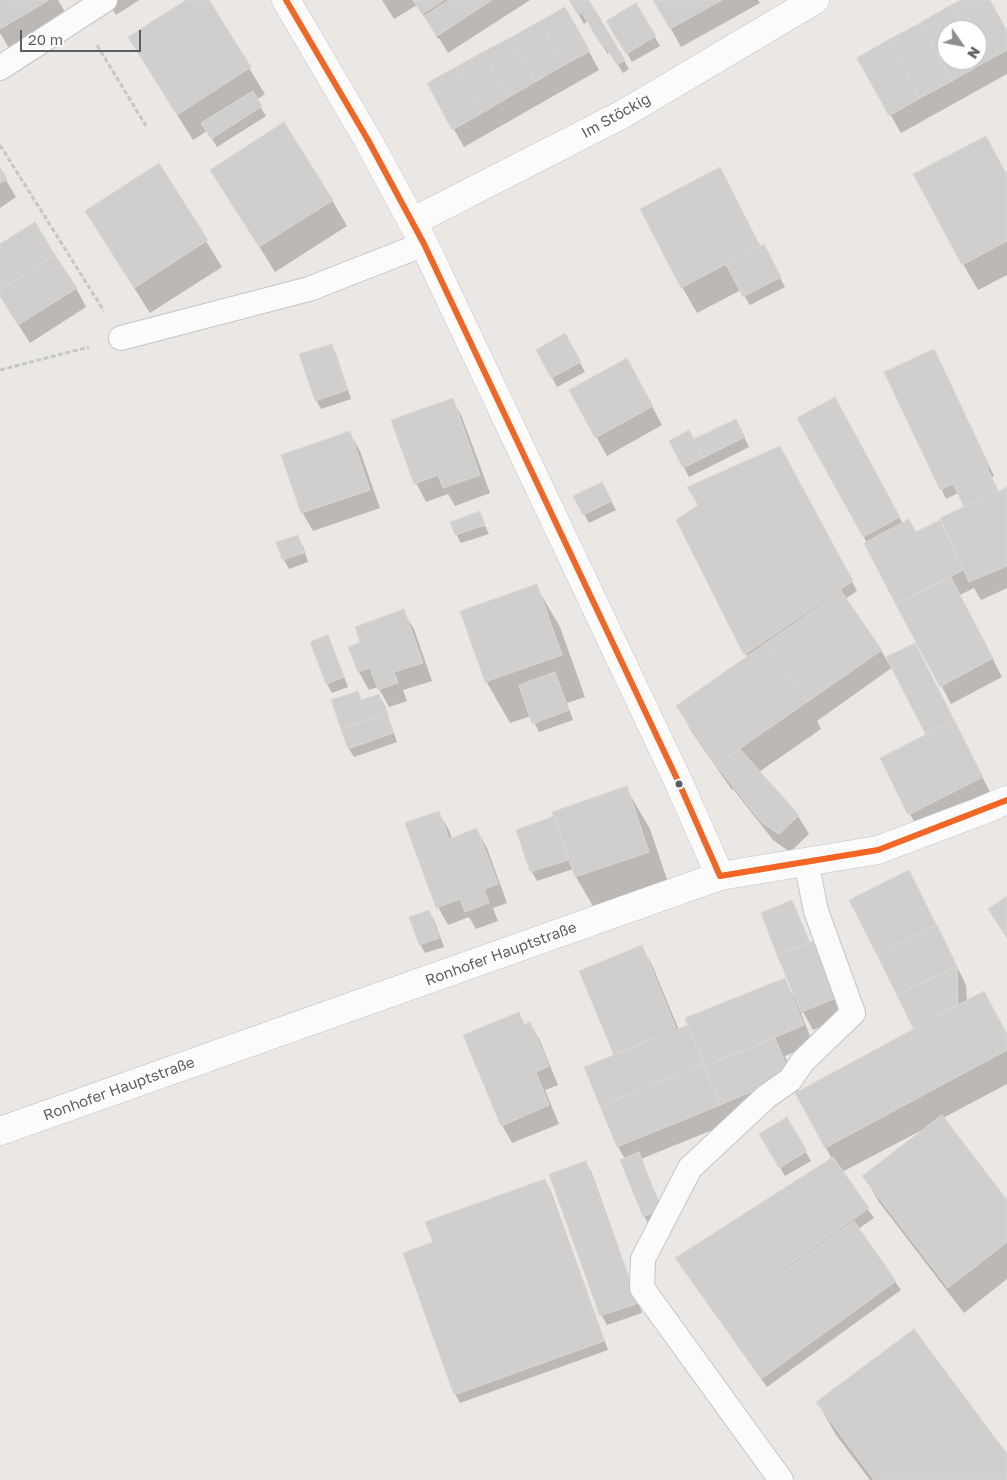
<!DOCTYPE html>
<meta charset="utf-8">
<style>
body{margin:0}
#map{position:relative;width:1007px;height:1480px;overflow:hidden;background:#eae7e4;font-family:"Golos Text",sans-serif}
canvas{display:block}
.north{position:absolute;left:937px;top:20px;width:50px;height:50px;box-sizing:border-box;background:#fff;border:1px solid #bdbfc0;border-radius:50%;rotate:123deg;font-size:14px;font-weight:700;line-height:20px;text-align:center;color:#5a5f61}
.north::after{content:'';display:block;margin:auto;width:18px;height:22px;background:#8c8f8f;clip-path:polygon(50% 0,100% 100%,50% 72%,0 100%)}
.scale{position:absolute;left:20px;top:30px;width:121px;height:22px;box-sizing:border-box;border:2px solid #5a5f61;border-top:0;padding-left:6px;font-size:15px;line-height:18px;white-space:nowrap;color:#5a5f61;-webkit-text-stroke:4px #fff;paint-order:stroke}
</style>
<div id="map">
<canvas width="1007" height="1480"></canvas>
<div class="north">N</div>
<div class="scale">20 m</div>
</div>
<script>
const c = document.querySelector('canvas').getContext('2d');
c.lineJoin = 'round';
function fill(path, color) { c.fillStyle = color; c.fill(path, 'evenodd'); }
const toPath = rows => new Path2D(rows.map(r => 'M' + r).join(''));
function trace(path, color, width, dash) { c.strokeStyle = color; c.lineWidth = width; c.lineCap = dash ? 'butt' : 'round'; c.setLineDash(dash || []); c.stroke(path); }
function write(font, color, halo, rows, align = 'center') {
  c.font = font + ' "Golos Text",sans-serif'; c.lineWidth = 5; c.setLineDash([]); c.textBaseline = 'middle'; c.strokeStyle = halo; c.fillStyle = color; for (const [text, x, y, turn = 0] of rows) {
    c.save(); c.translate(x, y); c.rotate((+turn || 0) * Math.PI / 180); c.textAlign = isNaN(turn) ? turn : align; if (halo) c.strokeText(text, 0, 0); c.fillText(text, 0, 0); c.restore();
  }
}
fill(toPath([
 [0,0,58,0,66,14,9,48,0,33],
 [107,0,139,0,116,15],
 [189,0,207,0,265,94,256,100,266,116,217,147,207,131,193,140,145,64],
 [382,0,530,0,448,53,439,38,438,39,417,5,394,19],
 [570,0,588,0,629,69,623,73,610,52,608,54,588,21,584,24],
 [655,0,758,0,760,3,681,47],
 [963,0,989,0,1007,33,1007,74,901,133,858,58],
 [947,30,977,30,977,60,947,60],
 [636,5,660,46,632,62,608,21],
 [575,26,599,70,464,147,428,84],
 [159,165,222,267,150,313,102,237],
 [719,168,761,247,768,255,785,287,750,305,741,290,697,313,682,287],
 [0,170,16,197,0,208],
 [212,170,332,200,347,226,275,272],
 [1007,176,1007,275,978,290,963,264],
 [0,245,76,288,86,307,30,343,0,296],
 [570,344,585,372,557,387,537,350],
 [331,345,336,354,351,399,321,409,316,400],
 [939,359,994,476,991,478,999,493,1007,489,1007,588,981,600,974,588,960,595,1002,677,951,704,867,543,799,419,834,399,903,524,916,533,945,531,966,507,958,493,946,499,886,373],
 [637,378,662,425,607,456,571,391],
 [452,399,462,417,490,493,455,506,448,494,426,502,416,483,393,421],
 [736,420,749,447,689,477,670,441,694,441],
 [350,433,360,451,380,508,313,531,302,512],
 [785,456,857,591,845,599,881,650,890,666,915,645,992,796,920,833,881,759,927,736,893,667,817,721,821,729,759,772,798,816,809,834,790,852,773,840,733,789,732,790,692,732,677,706,748,658,678,521],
 [606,492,616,510,589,523,575,497],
 [479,513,489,534,461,543,456,534],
 [297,537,303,546,308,562,289,569,284,560,278,543],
 [536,586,560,627,585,697,567,703,573,720,539,732,531,716,510,723,486,681],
 [403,611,414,629,432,681,403,690,407,701,389,707,378,687,369,690,359,672,362,643],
 [327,636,332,645,348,687,332,693,327,684,312,642],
 [357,692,362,701,379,695,384,704,397,742,354,757,349,749],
 [626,788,650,829,672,894,600,918,576,877,573,869,537,881,532,872,518,831],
 [438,812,449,830,452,839,477,830,487,848,507,903,493,908,498,921,476,929,469,917,448,925,438,907],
 [909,872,919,890,966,985,967,1001,1007,1034,1007,1084,943,1118,1007,1202,1007,1279,964,1313,879,1202,864,1176,922,1131,922,1130,842,1172,874,1218,858,1229,901,1290,767,1387,676,1259,832,1159,796,1092,768,1103,769,1107,641,1159,666,1218,649,1225,644,1216,625,1159,618,1147,616,1056,642,947,652,965,679,1030,784,979,793,995,795,994,792,902,797,911,810,943,848,1015,813,1030,803,1012,801,1013,813,1044,785,1056,799,1092,915,1029,851,900],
 [429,911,434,920,444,947,425,953,420,944],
 [519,1014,525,1025,530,1023,540,1041,558,1085,545,1090,559,1124,512,1143,502,1125],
 [787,1119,811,1161,785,1176,761,1134],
 [586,1162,591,1171,642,1313,607,1325,602,1316,551,1175],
 [545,1180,550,1189,608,1350,460,1403,455,1394,435,1243],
 [818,1403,1007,1456,1007,1480,870,1480,836,1435]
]), '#0003');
const building = toPath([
 [0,0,49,0,0,29,0,0],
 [186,0,209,0,251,67,177,115,128,37,186,0],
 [413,0,444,0,422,14,413,0],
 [449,0,492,0,437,36,424,16,449,0],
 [569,0,589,0,625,60,617,65,604,44,601,45,582,13,578,15,569,0],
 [653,0,722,0,670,29,653,0],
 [961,0,990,0,1007,31,1007,50,983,63,977,52,977,30,965,30,951,5,961,0],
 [636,3,656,36,626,54,606,21,636,3],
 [951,5,965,30,947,30,947,60,977,60,977,52,983,63,952,81,920,23,951,5],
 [565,7,590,51,564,65,540,21,565,7],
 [540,21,564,65,535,82,510,38,540,21],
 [920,23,952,81,920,98,888,40,920,23],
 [510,38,535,82,509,97,483,52,510,38],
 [888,40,920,98,889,116,857,58,888,40],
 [483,52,509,97,482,113,456,67,483,52],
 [456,67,482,113,452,130,427,83,456,67],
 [253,91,262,106,211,139,201,123,253,91],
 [284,122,333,200,259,247,210,170,284,122],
 [986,136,1007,175,1007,241,962,265,913,174,986,136],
 [159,163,208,240,134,288,85,211,159,163],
 [0,167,7,179,0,183,0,167],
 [720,167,760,246,681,288,640,209,720,167],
 [35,222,55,255,0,290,0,244,35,222],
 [764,244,781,277,743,297,726,264,764,244],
 [55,255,77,288,18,325,0,296,0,290,55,255],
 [565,333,581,362,551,378,536,350,565,333],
 [332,344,347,390,315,401,299,354,332,344],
 [934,349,990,467,987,468,998,490,964,507,953,484,940,490,884,372,934,349],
 [627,358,653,406,595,438,569,390,627,358],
 [835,397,900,517,863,537,797,418,835,397],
 [453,398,480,475,443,488,438,475,414,484,391,420,453,398],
 [736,419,745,437,703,458,694,439,736,419],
 [689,430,703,458,683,468,669,441,689,430],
 [350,431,370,490,301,513,281,455,350,431],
 [780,446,853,581,744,655,676,520,698,505,687,487,780,446],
 [602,482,612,501,583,515,573,496,602,482],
 [1007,487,1007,566,969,582,940,518,1007,487],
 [480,511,485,525,455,535,450,522,480,511],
 [909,519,916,532,940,520,963,570,896,605,864,543,909,519],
 [298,535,304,553,282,560,276,542,298,535],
 [950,576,993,658,940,687,896,605,950,576],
 [537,584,562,655,485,682,460,611,537,584],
 [841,591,882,650,807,702,766,643,841,591],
 [404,609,423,663,394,672,398,683,378,690,370,668,358,672,348,647,360,642,355,627,404,609],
 [328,635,344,677,326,684,310,642,328,635],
 [766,643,807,702,716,765,676,706,766,643],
 [915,643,954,720,926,735,886,657,915,643],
 [555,672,569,710,532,724,519,685,555,672],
 [358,691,361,700,379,694,386,713,341,729,331,700,358,691],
 [386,713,393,733,348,749,341,729,386,713],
 [954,720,983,777,908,815,880,758,954,720],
 [740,749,799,815,779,834,761,822,716,765,740,749],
 [627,786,649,852,575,877,552,812,627,786],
 [439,811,449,839,477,828,498,884,484,889,489,903,465,912,460,899,436,908,405,823,439,811],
 [554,816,568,860,530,872,516,830,554,816],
 [909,870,936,925,877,955,849,900,909,870],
 [1007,896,1007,938,988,909,1007,896],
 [792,900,809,943,777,955,761,913,792,900],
 [429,910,439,938,419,945,409,917,429,910],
 [937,925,957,966,897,995,877,955,937,925],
 [815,940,839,997,801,1012,777,955,815,940],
 [642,945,676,1028,614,1055,579,971,642,945],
 [957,966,958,1004,913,1028,897,995,957,966],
 [785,978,804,1025,705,1066,685,1018,785,978],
 [984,991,1007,1034,1007,1050,825,1148,795,1093,984,991],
 [519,1012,524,1025,530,1022,549,1066,536,1072,549,1105,501,1126,463,1035,519,1012],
 [688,1025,703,1064,600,1106,584,1067,688,1025],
 [775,1038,789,1072,759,1085,760,1088,720,1105,705,1066,775,1038],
 [703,1064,720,1105,617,1147,600,1106,703,1064],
 [942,1115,1007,1200,1007,1242,948,1288,862,1176,942,1115],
 [787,1117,807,1151,779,1168,759,1134,787,1117],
 [639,1152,661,1209,643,1217,620,1160,639,1152],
 [833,1157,869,1208,717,1317,675,1258,833,1157],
 [586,1161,638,1303,600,1316,549,1174,586,1161],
 [545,1179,604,1341,454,1395,403,1253,433,1242,425,1222,545,1179],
 [854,1221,896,1281,761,1379,718,1318,854,1221],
 [914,1329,1007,1454,1007,1480,874,1480,816,1402,914,1329]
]);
fill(building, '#d1cfcd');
trace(building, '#d9d6d4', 1);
const lane = toPath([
 [0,68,105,0],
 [121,338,309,289,424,244],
 [781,1480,642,1288,643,1259,690,1168,767,1096,790,1080,803,1061,853,1013,816,911,806,861]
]);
const street = toPath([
 [412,222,623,114,815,0],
 [0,1131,720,876,878,850,981,811,1007,800]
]);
const secondary = toPath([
 [286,0,368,140,424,244,679,783,720,876]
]);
trace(lane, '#c6c6c6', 26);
trace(street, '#c6c6c6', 29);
trace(secondary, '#c6c6c5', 29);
trace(toPath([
 [97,45,146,126],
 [0,145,104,311],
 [0,370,89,347]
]), '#c4c9c4', 3, [5, 2.5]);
trace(lane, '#fcfbfb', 24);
trace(street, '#fcfbfb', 28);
trace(secondary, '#fcfbfb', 28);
trace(toPath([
 [286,0,368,140,424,244,679,783,720,876],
 [720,876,878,850,1007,800]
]), '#f26522', 6);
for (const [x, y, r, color] of [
 [679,784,4.5,"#5a5f61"]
]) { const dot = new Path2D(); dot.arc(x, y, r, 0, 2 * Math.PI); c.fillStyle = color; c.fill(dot); trace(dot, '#fff', 2); }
write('15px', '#5a5f61', '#fff', [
 ["Im Stöckig",616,116,-29],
 ["Ronhofer Hauptstraße",501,954,-20],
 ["Ronhofer Hauptstraße",119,1089,-20]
]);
</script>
